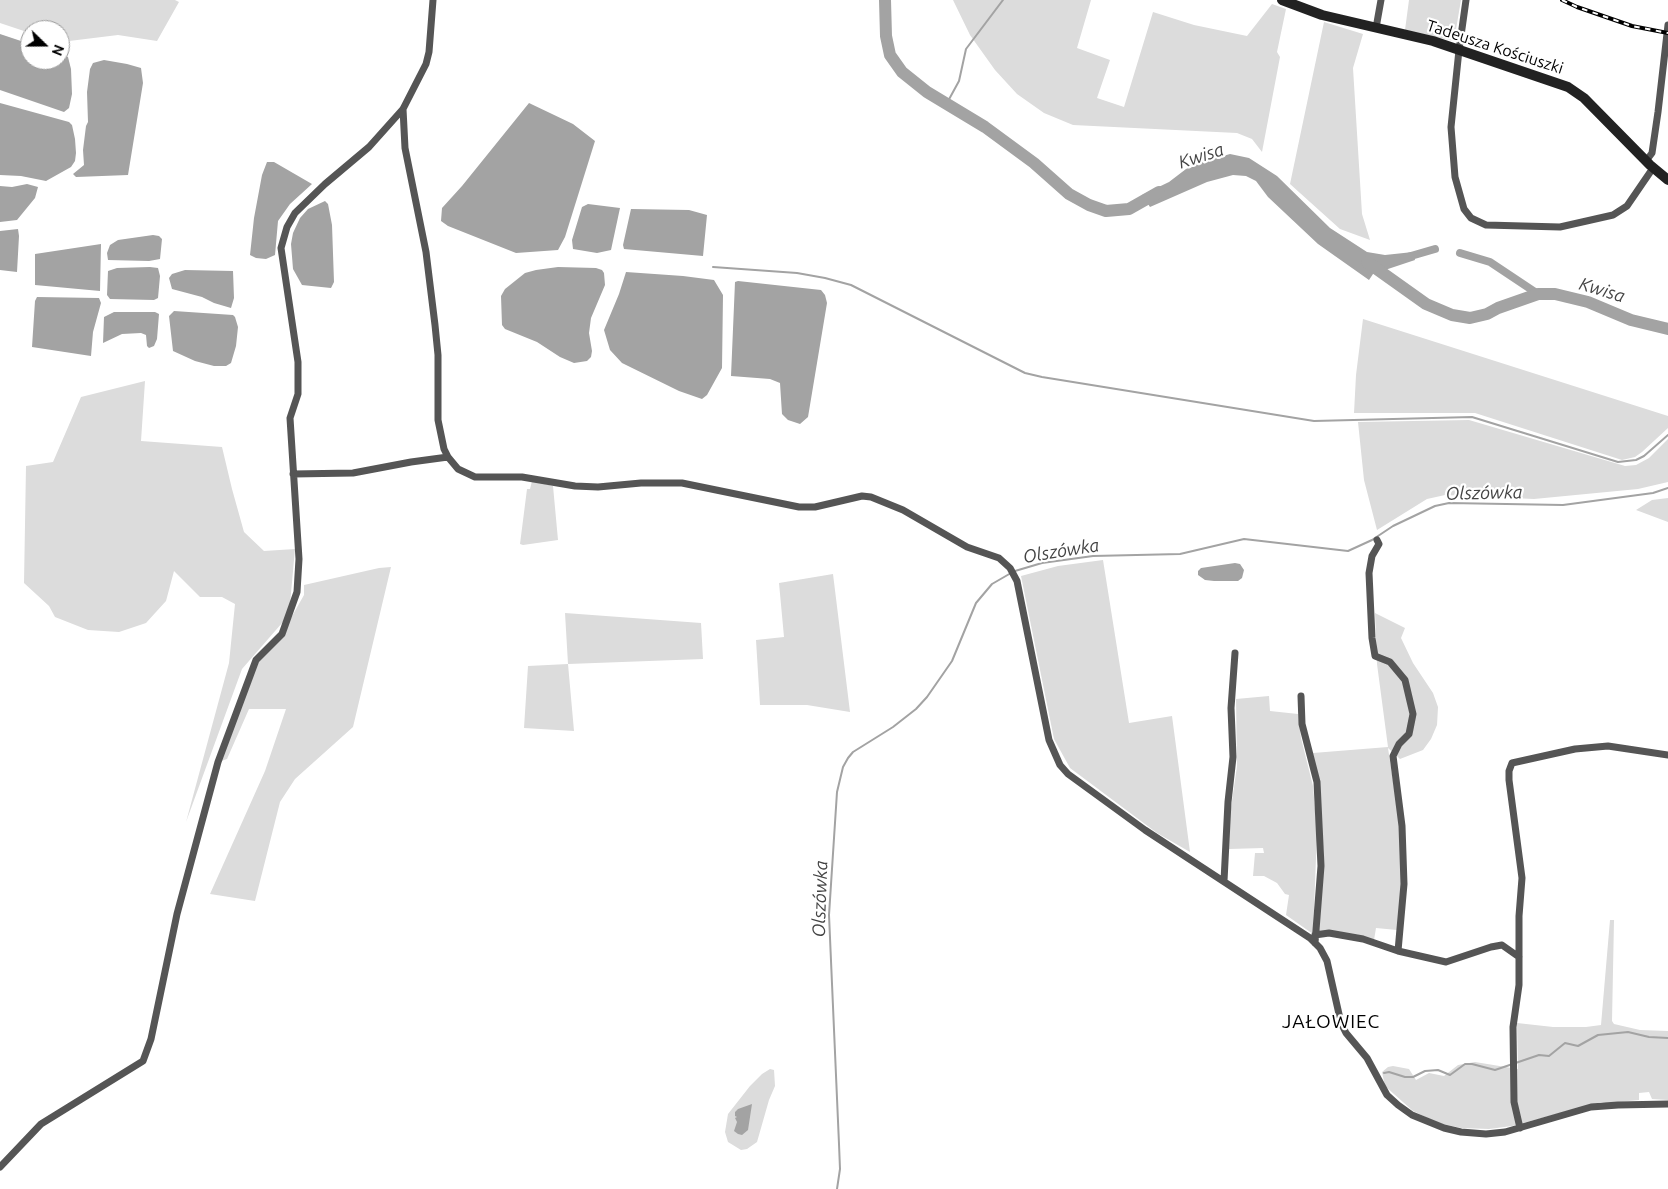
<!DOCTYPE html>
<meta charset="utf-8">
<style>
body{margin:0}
#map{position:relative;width:1668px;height:1189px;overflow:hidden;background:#fff;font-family:Ubuntu,sans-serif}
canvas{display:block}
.north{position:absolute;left:20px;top:20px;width:50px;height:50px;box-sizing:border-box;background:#fff;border:1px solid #999;border-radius:50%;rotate:112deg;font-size:14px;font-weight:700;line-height:20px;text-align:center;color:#000}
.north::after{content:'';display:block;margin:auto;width:18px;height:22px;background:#000;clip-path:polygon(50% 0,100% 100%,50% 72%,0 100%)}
</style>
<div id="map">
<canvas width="1668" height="1189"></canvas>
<div class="north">N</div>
</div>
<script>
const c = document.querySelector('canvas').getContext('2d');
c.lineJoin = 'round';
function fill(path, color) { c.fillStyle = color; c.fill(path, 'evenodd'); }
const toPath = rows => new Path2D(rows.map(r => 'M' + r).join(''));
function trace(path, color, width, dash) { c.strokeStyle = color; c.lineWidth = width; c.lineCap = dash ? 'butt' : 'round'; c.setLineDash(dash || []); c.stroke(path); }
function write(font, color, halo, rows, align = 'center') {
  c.font = font + ' Ubuntu,sans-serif'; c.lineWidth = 4.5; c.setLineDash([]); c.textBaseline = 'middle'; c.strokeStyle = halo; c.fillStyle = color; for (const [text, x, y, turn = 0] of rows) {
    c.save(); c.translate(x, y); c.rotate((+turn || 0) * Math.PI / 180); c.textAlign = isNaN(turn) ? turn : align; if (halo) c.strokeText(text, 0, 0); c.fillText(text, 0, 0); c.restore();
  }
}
fill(toPath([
 [0,0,175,0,179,2,157,41,118,35,61,42,60,30,30,30,30,33,0,23],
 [953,0,1091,0,1077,48,1110,60,1097,98,1124,107,1153,12,1194,25,1247,36,1272,4,1286,9,1277,52,1280,57,1262,152,1252,139,1237,133,1073,125,1044,113,1017,94,995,70,970,35],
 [1409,0,1461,0,1454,41,1405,30],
 [1324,22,1363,34,1353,68,1362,214,1370,240,1340,229,1290,184],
 [1363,319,1668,416,1668,428,1642,452,1635,457,1622,460,1475,413,1354,413,1356,375],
 [145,381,141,441,222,447,232,489,244,532,264,551,295,549,289,615,242,669,186,822,229,663,235,604,222,597,200,597,174,571,166,601,146,623,119,632,88,630,55,617,49,606,24,583,26,466,53,462,81,397],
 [1469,420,1625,466,1636,465,1649,458,1668,439,1668,482,1638,489,1534,499,1445,495,1427,499,1377,530,1364,480,1358,422],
 [532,481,553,486,558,540,523,545,520,544,527,489,530,489],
 [1668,498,1668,522,1636,510,1652,500],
 [1103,560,1129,723,1172,716,1190,852,1157,833,1070,768,1054,739,1021,576,1058,566],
 [391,567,353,727,295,779,280,802,255,901,210,894,265,771,286,709,249,709,227,759,218,762,256,660,282,634,304,595,304,585,379,568],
 [833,574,850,712,807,705,760,705,756,640,784,637,779,583],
 [565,613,701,623,703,659,568,664,574,731,524,728,528,666,568,664],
 [1375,613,1405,628,1401,638,1413,663,1433,693,1438,707,1437,725,1431,739,1423,750,1400,759,1388,748,1399,820,1402,884,1397,930,1376,928,1374,940,1319,931,1324,856,1313,753,1388,747,1377,664],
 [1269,696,1270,711,1298,714,1301,738,1313,786,1317,833,1313,934,1286,915,1289,895,1285,894,1277,883,1264,876,1253,876,1255,853,1264,853,1263,848,1229,849,1230,815,1237,766,1236,699],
 [1610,920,1614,920,1612,1021,1614,1024,1640,1030,1668,1031,1668,1100,1652,1099,1649,1092,1639,1093,1639,1100,1606,1103,1601,1102,1512,1126,1489,1129,1461,1128,1438,1123,1413,1111,1385,1086,1382,1072,1388,1067,1393,1066,1409,1069,1416,1080,1429,1073,1444,1076,1458,1065,1475,1062,1518,1069,1517,1023,1553,1027,1586,1027,1601,1025],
 [770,1069,774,1070,775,1086,769,1100,757,1142,747,1149,741,1150,728,1142,725,1132,728,1114,750,1086,762,1074]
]), '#dcdcdc');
fill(toPath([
 [0,34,21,41,30,48,30,60,60,60,60,54,68,57,71,69,72,94,69,108,64,112,0,90],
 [104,60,127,64,141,68,143,83,128,175,76,177,73,174,84,165,83,150,86,126,88,122,87,92,90,69,93,63],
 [0,103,69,122,72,125,75,139,76,153,75,161,71,167,46,181,21,176,0,175],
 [529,103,573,124,595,141,565,237,558,250,516,253,448,226,441,221,442,208,462,186],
 [1230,154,1249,158,1277,176,1330,228,1367,252,1385,255,1413,252,1415,260,1373,274,1369,280,1318,244,1268,197,1256,181,1246,176,1233,175,1207,182,1150,207,1142,195,1169,182,1186,169,1199,163],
 [267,162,274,162,312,184,290,204,278,221,275,255,266,259,256,258,250,255,254,218,262,175],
 [27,184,38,187,35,198,17,220,0,222,0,186,12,187],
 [325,201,328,204,332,225,334,282,331,288,302,285,293,269,291,244,293,233,300,218,308,209],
 [588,204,620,208,611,250,597,253,573,249,572,240,582,207],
 [631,209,689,210,707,215,703,256,624,249,623,245],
 [18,229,19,236,17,272,0,270,0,231],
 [153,235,159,236,162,239,160,259,149,261,108,260,107,253,110,245,118,240],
 [101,244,100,291,35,285,35,254],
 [150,267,158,268,160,276,158,298,154,300,110,299,107,295,108,271,117,268],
 [558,267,596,268,602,270,604,273,605,285,591,318,589,333,592,351,591,357,587,361,574,363,560,357,537,342,505,329,502,325,501,296,505,289,525,273,536,270],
 [185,270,233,271,234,298,231,308,214,303,202,297,172,289,169,278,172,274],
 [626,272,683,276,714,280,723,295,722,368,707,395,702,399,679,391,622,363,610,350,604,330,619,294],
 [738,281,821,290,825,295,827,303,808,417,800,424,788,420,782,414,780,383,770,379,731,376,735,282],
 [37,297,99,298,101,303,93,332,91,356,32,347,35,301],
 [174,311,233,315,235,317,238,327,236,346,231,363,226,366,214,366,195,361,173,351,169,316],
 [114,312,155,312,159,314,157,339,154,346,149,348,147,346,146,335,141,333,122,334,103,343,104,317],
 [1235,563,1240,564,1244,570,1242,578,1238,581,1214,581,1205,580,1198,575,1198,571,1201,568],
 [752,1104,748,1130,742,1135,738,1134,734,1131,737,1122,735,1118,737,1117,735,1116,735,1112,738,1109]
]), '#a3a3a3');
trace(toPath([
 [947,103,959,81,966,49,1003,0],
 [713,267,797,273,825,278,851,285,1025,373,1042,377,1314,421,1472,417,1618,462,1636,460,1644,456,1668,435],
 [1015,571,1042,563,1093,556,1180,554,1244,539,1348,551,1372,540,1393,526,1435,506,1449,503,1563,505,1653,493,1668,488],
 [1384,1073,1389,1072,1405,1077,1413,1077,1425,1071,1438,1070,1450,1075,1465,1064,1472,1064,1495,1070,1539,1055,1549,1056,1565,1043,1578,1046,1598,1035,1628,1032,1649,1037,1668,1038],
 [837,1189,840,1169,839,1144,829,915,837,792,843,767,848,758,853,752,893,727,916,709,927,697,952,661,976,603,992,584,1011,573]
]), '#a3a3a3', 2);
trace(toPath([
 [1460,253,1490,262,1538,294],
 [1404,258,1435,249]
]), '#a3a3a3', 8);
trace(toPath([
 [885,0,886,36,890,55,902,72,927,92,985,127,1034,163,1069,194,1089,205,1106,211,1129,209,1159,192],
 [1367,262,1426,304,1452,315,1470,318,1487,314,1498,308,1538,294,1555,294,1588,302,1631,320,1668,329]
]), '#a3a3a3', 12);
trace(toPath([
 [1466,0,1459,50,1451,127,1455,177,1464,209,1471,218,1486,225,1560,227,1613,215,1627,206,1653,168],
 [1376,28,1381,0],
 [403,109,405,148,426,252,435,325,438,355,438,420,444,449,448,457,458,469,475,477,522,477,575,486,598,487,641,483,682,483,799,507,815,507,862,496,871,497,903,510,967,547,999,558,1010,568,1017,581,1049,740,1060,765,1068,774,1145,830,1310,938,1320,948,1327,961,1341,1023,1346,1033,1367,1058,1387,1095,1398,1105,1412,1115,1444,1128,1461,1132,1486,1134,1505,1132,1591,1107,1618,1105,1668,1104],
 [1646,161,1652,153,1658,112,1668,25],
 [293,474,353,473,411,462,448,457],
 [1377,540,1379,544,1372,556,1369,573,1372,638,1375,656,1390,662,1405,680,1413,714,1409,734,1399,744,1393,756,1402,826,1404,884,1398,951,1446,962,1491,947,1502,945,1519,957],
 [1301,696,1302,724,1317,782,1321,866,1315,943],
 [1224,881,1228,802,1233,757,1231,708,1235,653],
 [1315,935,1329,933,1363,939,1398,951],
 [1520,1128,1514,1102,1513,1027,1519,985,1519,916,1522,878,1509,780,1509,771,1512,763,1575,749,1608,746,1668,755],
 [0,1167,41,1124,143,1061,151,1039,177,914,218,762,256,660,282,634,297,592,299,559,290,418,298,394,298,362,281,248,287,227,295,213,325,184,369,147,403,109,426,64,429,52,433,0]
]), '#555', 7);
trace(toPath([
 [1282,0,1322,15,1433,41,1568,87,1584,98,1650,165,1668,180]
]), '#222', 10);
const rail = toPath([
 [1562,0,1577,7,1632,26,1668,33]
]);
trace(rail, '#000', 4);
trace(rail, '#fff', 2, [5.5]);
write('16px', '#000', '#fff', [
 ["Tadeusza Kościuszki",1495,47,18]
]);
write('italic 18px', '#444', '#fff', [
 ["Kwisa",1201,156,-18],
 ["Kwisa",1602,290,17],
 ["Olszówka",1484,493,-1],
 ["Olszówka",1061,551,-9],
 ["Olszówka",820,899,-88]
]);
c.letterSpacing = '1px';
write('19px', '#000', '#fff', [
 ["JAŁOWIEC",1331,1022]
]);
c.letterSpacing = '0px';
</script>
